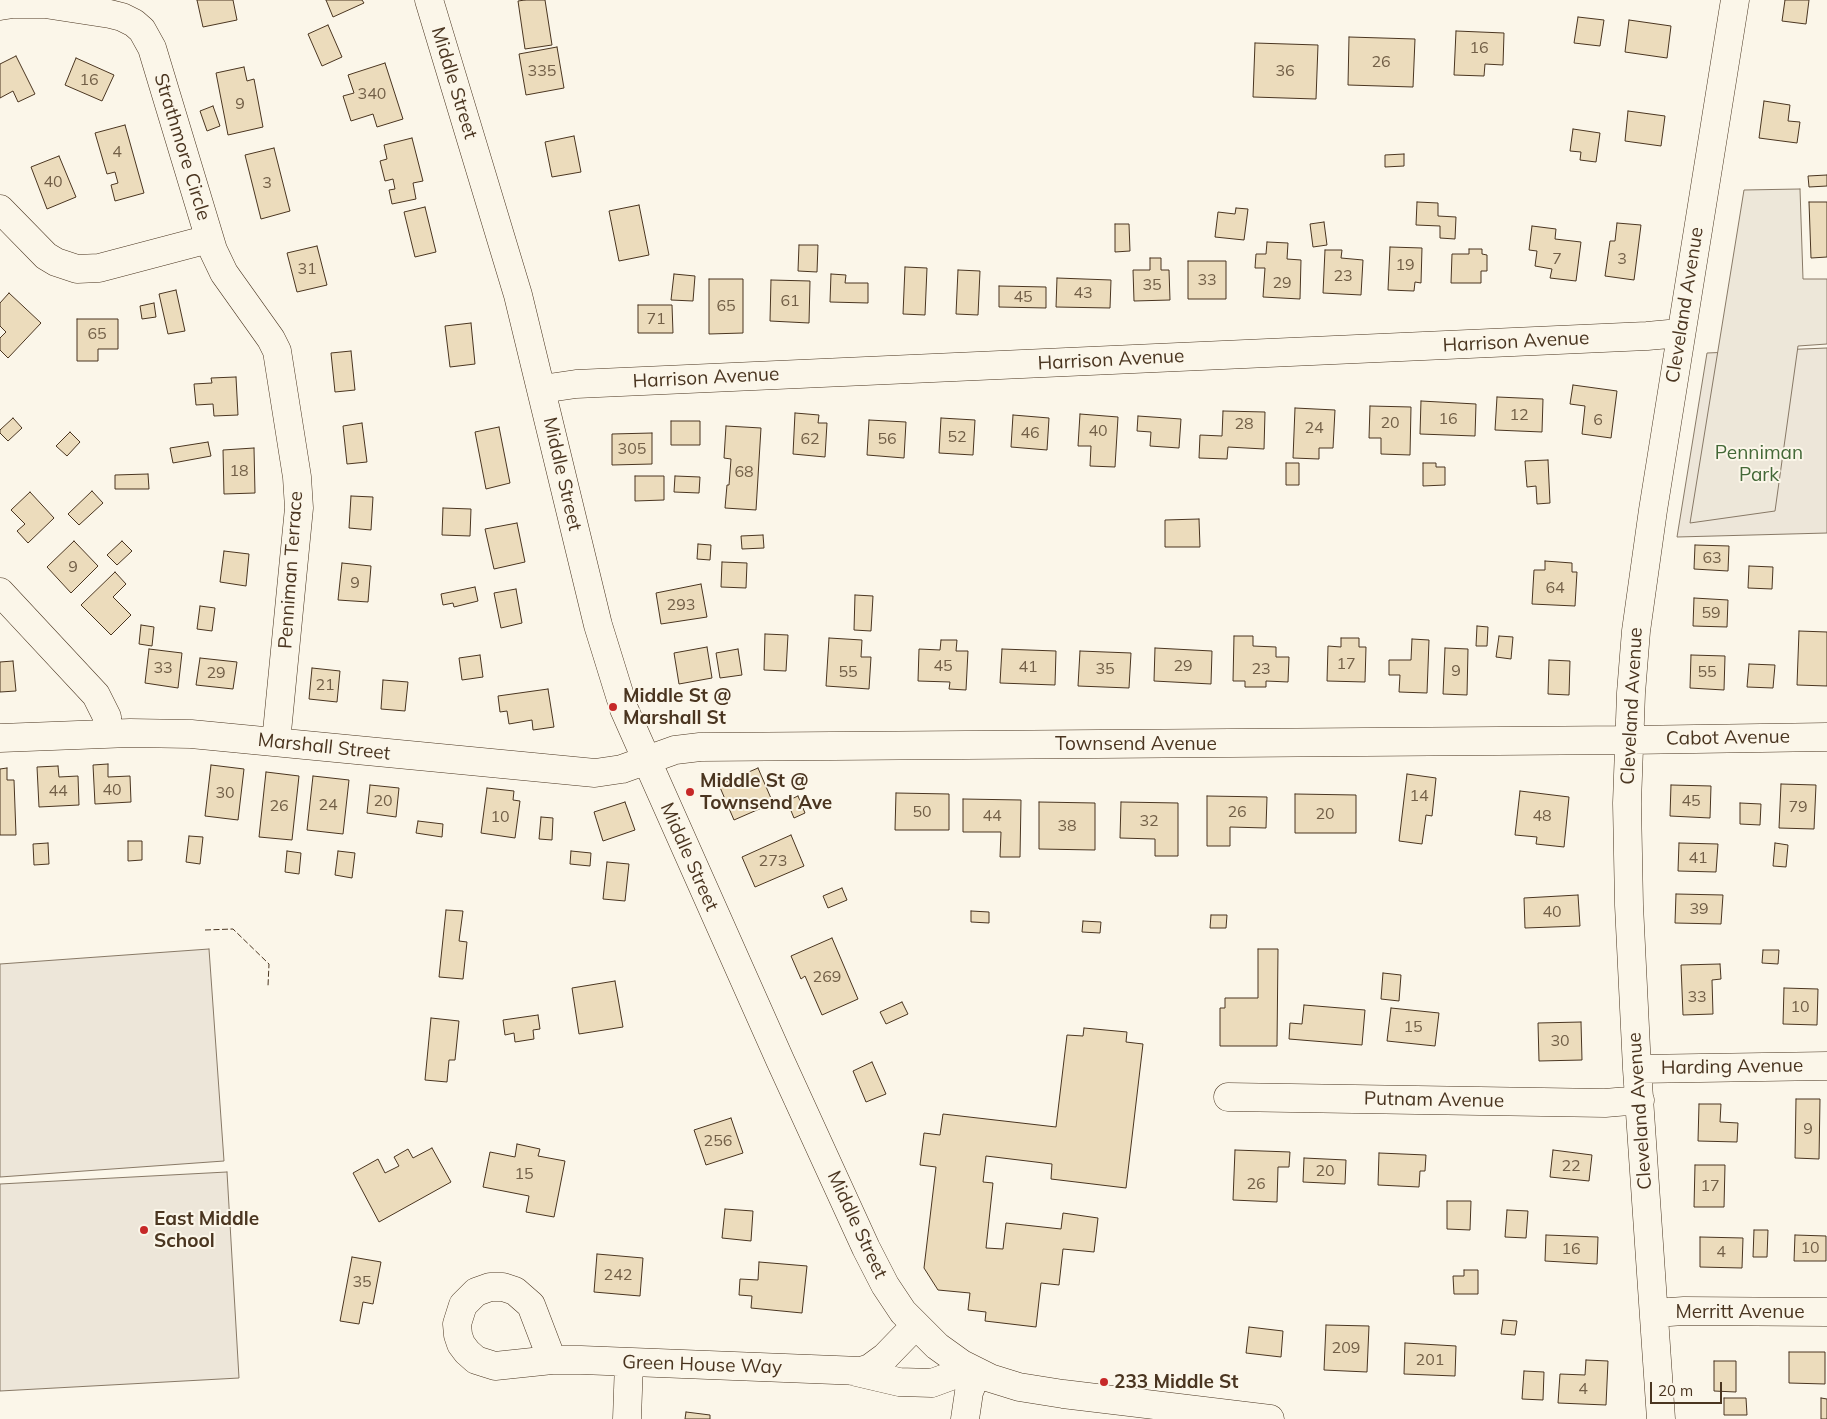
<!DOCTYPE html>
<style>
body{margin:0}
#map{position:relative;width:1827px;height:1419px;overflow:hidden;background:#fbf6e9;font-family:Mulish,sans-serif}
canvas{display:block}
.scale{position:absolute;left:1650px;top:1382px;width:72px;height:22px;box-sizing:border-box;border:2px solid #4a3520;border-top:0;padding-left:6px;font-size:15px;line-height:18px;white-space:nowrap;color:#4a3520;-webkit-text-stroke:4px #fbf6e9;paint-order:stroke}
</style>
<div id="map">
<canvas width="1827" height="1419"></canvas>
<div class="scale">20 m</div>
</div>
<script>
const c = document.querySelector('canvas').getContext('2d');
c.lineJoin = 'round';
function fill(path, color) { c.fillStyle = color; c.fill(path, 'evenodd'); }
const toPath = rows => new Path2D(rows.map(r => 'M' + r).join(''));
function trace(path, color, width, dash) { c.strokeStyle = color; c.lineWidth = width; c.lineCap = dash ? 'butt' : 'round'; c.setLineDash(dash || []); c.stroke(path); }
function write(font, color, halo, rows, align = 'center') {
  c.font = font + ' Mulish,sans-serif'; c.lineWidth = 4; c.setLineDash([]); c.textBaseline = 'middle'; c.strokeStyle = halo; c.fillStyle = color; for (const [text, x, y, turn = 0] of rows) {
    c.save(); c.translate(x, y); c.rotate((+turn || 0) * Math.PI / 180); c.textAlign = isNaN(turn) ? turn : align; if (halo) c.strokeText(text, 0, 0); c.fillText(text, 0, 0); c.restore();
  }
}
const green = toPath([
 [1827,348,1827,533,1677,537,1707,353,1827,348],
 [209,949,224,1161,0,1177,0,964,209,949],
 [227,1172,239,1378,0,1391,0,1184,227,1172]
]);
fill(green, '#ede6d9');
trace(green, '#887966', 1);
const parking = toPath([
 [1800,189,1803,279,1827,279,1827,344,1798,346,1775,511,1690,523,1744,190,1800,189]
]);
fill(parking, '#ede7d9');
trace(parking, '#887966', 1);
const building = toPath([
 [197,0,233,0,237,20,203,27,197,0],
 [326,0,362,0,364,3,333,17,326,0],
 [525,0,545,0,552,45,525,49,518,1,525,0],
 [1785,0,1809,0,1806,24,1782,21,1785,0],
 [1578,17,1604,20,1600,46,1574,43,1578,17],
 [1629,20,1671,26,1667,58,1625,52,1629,20],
 [328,25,342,57,322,66,308,34,328,25],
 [1456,31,1504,33,1503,65,1485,64,1484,76,1454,75,1456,31],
 [1349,37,1415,39,1413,87,1348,85,1349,37],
 [1255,43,1318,45,1316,99,1253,97,1255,43],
 [557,47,564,88,526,95,519,54,557,47],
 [16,56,35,94,18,102,13,91,0,98,0,64,16,56],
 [76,58,114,75,102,101,65,85,76,58],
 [385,63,403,119,377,127,373,114,351,121,343,96,354,93,348,75,385,63],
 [244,67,247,81,254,79,263,127,228,135,216,73,244,67],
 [1764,101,1790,105,1788,121,1800,122,1797,143,1759,138,1764,101],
 [213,106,220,126,207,131,200,111,213,106],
 [1628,111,1665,116,1661,146,1625,141,1628,111],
 [125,125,144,193,115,201,111,185,118,183,115,172,107,174,95,133,125,125],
 [1573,129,1600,133,1596,162,1580,160,1581,152,1570,151,1573,129],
 [574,136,581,172,552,177,545,142,574,136],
 [412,138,423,181,413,183,416,199,392,204,389,190,395,189,393,179,385,181,380,161,387,159,384,145,412,138],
 [274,148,290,211,261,219,245,155,274,148],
 [1404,154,1404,166,1385,167,1385,155,1404,154],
 [59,156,76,197,47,209,31,167,59,156],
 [1827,175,1827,186,1809,187,1808,176,1827,175],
 [1417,202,1438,203,1438,216,1456,217,1455,239,1440,238,1440,226,1416,225,1417,202],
 [1809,202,1827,202,1827,257,1811,258,1809,202],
 [639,205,649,255,619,261,609,211,639,205],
 [425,207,436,252,415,257,404,212,425,207],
 [1236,208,1248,209,1244,240,1215,237,1218,212,1235,214,1236,208],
 [1324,222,1327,245,1313,247,1310,224,1324,222],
 [1617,223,1641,225,1634,280,1605,276,1610,241,1615,241,1617,223],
 [1115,224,1129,224,1130,251,1115,252,1115,224],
 [1532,226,1556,229,1555,239,1581,242,1576,281,1550,278,1552,269,1535,266,1537,251,1529,250,1532,226],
 [1267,242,1288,243,1287,259,1301,260,1300,299,1263,297,1265,268,1255,268,1256,254,1266,254,1267,242],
 [799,245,818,245,817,272,798,271,799,245],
 [317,246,327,285,297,292,287,253,317,246],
 [1390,247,1422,248,1421,283,1415,282,1414,291,1388,290,1390,247],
 [1469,249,1482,249,1482,254,1487,255,1487,271,1481,271,1481,283,1451,283,1452,254,1469,254,1469,249],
 [1325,250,1342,250,1341,258,1363,260,1361,295,1323,293,1325,250],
 [1150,258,1161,258,1161,270,1169,270,1170,300,1134,301,1133,270,1150,270,1150,258],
 [1188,261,1226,261,1226,299,1188,299,1188,261],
 [905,267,927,268,925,315,903,314,905,267],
 [958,270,980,271,978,315,956,314,958,270],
 [674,274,695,276,693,301,671,300,674,274],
 [831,274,846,275,845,283,868,283,868,303,830,302,831,274],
 [1057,278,1111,280,1110,308,1056,307,1057,278],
 [709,279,743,279,743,333,709,334,709,279],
 [771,280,810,281,809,323,770,321,771,280],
 [999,286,1046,287,1046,308,999,307,999,286],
 [176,290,185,331,168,334,159,294,176,290],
 [9,293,41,323,8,358,0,350,0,338,6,332,0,326,0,303,9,293],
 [154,303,156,317,142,319,140,306,154,303],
 [638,305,672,305,673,333,638,333,638,305],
 [77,319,118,319,118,349,98,349,98,361,77,361,77,319],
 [471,323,475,364,450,367,445,326,471,323],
 [351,351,355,390,335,392,331,353,351,351],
 [236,377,238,415,214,416,213,404,196,405,194,384,212,383,211,378,236,377],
 [1573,385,1617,391,1611,438,1582,434,1585,406,1570,404,1573,385],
 [1497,397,1543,399,1542,432,1495,430,1497,397],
 [1421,401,1476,404,1475,436,1420,434,1421,401],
 [1370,406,1411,407,1410,455,1381,454,1381,438,1369,438,1370,406],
 [1295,408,1335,410,1333,448,1319,448,1319,459,1293,458,1295,408],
 [1223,411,1265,412,1264,449,1228,447,1227,459,1199,458,1200,435,1222,436,1223,411],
 [795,413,819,415,818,423,827,423,825,457,793,454,795,413],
 [1080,414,1118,417,1115,467,1090,466,1091,446,1078,446,1080,414],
 [1013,415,1049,418,1047,450,1011,447,1013,415],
 [1138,416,1181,419,1179,448,1150,446,1151,432,1137,431,1138,416],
 [13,418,22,428,8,441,0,433,0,430,13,418],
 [941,418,975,420,973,455,939,453,941,418],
 [869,420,906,422,904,458,867,455,869,420],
 [671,421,700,421,700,445,671,445,671,421],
 [362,423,367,462,347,464,343,426,362,423],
 [726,426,761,428,756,510,725,508,727,485,729,485,731,459,724,458,726,426],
 [499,427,510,483,486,489,475,432,499,427],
 [70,432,80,442,67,456,56,446,70,432],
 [652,433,652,464,612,465,612,434,652,433],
 [208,442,211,456,173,463,170,448,208,442],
 [254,448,255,493,224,494,223,450,254,448],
 [1548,460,1550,503,1537,504,1536,486,1527,487,1525,461,1548,460],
 [1286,463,1299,463,1299,485,1286,485,1286,463],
 [1423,463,1436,463,1436,467,1445,467,1445,485,1423,486,1423,463],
 [148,474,149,489,115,489,115,475,148,474],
 [635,476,664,476,664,500,635,501,635,476],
 [675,476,700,477,699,493,674,492,675,476],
 [92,491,103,503,79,525,68,514,92,491],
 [30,492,54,518,28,543,17,531,25,524,11,510,30,492],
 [351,496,373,497,371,530,349,528,351,496],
 [443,508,471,509,470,536,442,535,443,508],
 [1199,519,1200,547,1165,547,1165,520,1199,519],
 [517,523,525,562,494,569,485,529,517,523],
 [763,535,764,548,742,549,741,536,763,535],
 [74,541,98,566,71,593,47,567,74,541],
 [122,541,132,551,117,565,107,555,122,541],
 [698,544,711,545,710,560,697,559,698,544],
 [1695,545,1729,546,1728,571,1694,569,1695,545],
 [224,551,249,554,246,586,220,582,224,551],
 [1545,561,1572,563,1572,572,1577,572,1575,606,1532,604,1534,570,1545,570,1545,561],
 [722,562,747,563,746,588,721,587,722,562],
 [342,563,371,566,368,602,338,600,342,563],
 [1749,566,1773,567,1772,589,1748,588,1749,566],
 [115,572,126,584,113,597,131,615,111,635,81,605,115,572],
 [701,584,707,617,661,624,656,593,701,584],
 [475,587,478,601,454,607,453,603,443,605,441,594,475,587],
 [516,589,522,623,501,628,494,593,516,589],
 [855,595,873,596,871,631,854,630,855,595],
 [1694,598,1728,600,1727,627,1693,626,1694,598],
 [200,606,215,608,212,631,197,629,200,606],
 [141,625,154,627,152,646,139,644,141,625],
 [1477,626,1488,627,1487,646,1476,646,1477,626],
 [1799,631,1827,632,1827,686,1797,685,1799,631],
 [765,634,788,635,786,671,764,670,765,634],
 [1234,636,1253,636,1253,646,1276,647,1276,657,1289,657,1288,682,1266,681,1266,687,1245,687,1245,681,1233,681,1234,636],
 [1499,636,1513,637,1511,659,1496,657,1499,636],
 [829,638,862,640,861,657,871,657,869,689,826,686,829,638],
 [1341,638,1359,638,1359,647,1366,647,1365,682,1327,681,1328,646,1341,647,1341,638],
 [1412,639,1429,640,1427,693,1399,692,1400,675,1389,675,1389,660,1411,660,1412,639],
 [941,640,957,640,956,651,968,651,966,690,949,689,950,682,918,681,919,649,940,650,941,640],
 [707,647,712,678,679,684,674,653,707,647],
 [1155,648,1212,651,1211,684,1154,681,1155,648],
 [1445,648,1468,649,1467,695,1443,694,1445,648],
 [149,649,182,653,178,688,145,683,149,649],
 [738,649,742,675,720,678,716,653,738,649],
 [1002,649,1056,651,1055,685,1000,683,1002,649],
 [1080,651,1131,653,1129,688,1078,686,1080,651],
 [480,655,483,677,462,680,459,658,480,655],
 [1691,655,1725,656,1724,690,1690,688,1691,655],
 [200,658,237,662,233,689,196,685,200,658],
 [1549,660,1570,661,1569,695,1548,694,1549,660],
 [13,661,16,691,0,692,0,662,13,661],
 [1749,664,1775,665,1773,688,1747,687,1749,664],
 [312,668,340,671,337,702,309,699,312,668],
 [383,680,408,682,405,711,381,709,383,680],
 [548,689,554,727,533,730,532,720,509,724,507,711,500,712,498,696,548,689],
 [108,764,108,777,130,776,131,802,95,804,93,765,108,764],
 [211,765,244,769,238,820,205,816,211,765],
 [58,766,59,777,78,776,79,805,39,807,37,767,58,766],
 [7,768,7,780,14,780,16,835,0,835,0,769,7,768],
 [758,768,773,803,734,820,719,785,758,768],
 [266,772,299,776,292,840,259,837,266,772],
 [1407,774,1436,778,1432,816,1426,815,1422,844,1399,841,1407,774],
 [313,776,349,780,343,834,307,830,313,776],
 [1781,784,1816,785,1814,829,1779,828,1781,784],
 [370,785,399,788,396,817,367,813,370,785],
 [1671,785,1711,786,1710,818,1670,816,1671,785],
 [487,788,514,791,513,800,520,801,515,838,481,833,487,788],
 [1520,791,1569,797,1564,847,1536,844,1537,837,1515,835,1520,791],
 [896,793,949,794,949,830,895,830,896,793],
 [1295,794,1356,795,1356,833,1295,833,1295,794],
 [798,796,805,813,794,818,787,801,798,796],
 [1207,796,1267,797,1266,828,1230,827,1230,846,1207,846,1207,796],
 [963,799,1021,800,1020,857,1000,857,1001,832,963,832,963,799],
 [625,802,635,830,603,841,594,812,625,802],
 [1039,802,1095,803,1095,850,1039,849,1039,802],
 [1121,802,1178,803,1178,856,1155,856,1155,839,1120,838,1121,802],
 [1740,803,1761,804,1760,825,1740,824,1740,803],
 [541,817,553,818,552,840,539,839,541,817],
 [418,821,443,824,442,837,416,833,418,821],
 [791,835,804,866,755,887,742,857,791,835],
 [189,836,203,837,200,864,186,862,189,836],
 [128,841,142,841,142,860,128,861,128,841],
 [48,843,49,864,34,865,33,844,48,843],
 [1679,843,1718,844,1716,872,1678,871,1679,843],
 [1775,843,1788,845,1786,867,1773,866,1775,843],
 [287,851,301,853,299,874,285,872,287,851],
 [338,851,355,853,352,878,335,875,338,851],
 [571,851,591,853,590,866,570,864,571,851],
 [607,862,629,864,625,901,603,899,607,862],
 [842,888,847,900,828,908,823,896,842,888],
 [1676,894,1723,895,1721,924,1675,923,1676,894],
 [1578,895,1580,926,1525,928,1524,898,1578,895],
 [446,910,463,911,459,941,467,942,463,979,439,977,446,910],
 [971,911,989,912,989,923,971,922,971,911],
 [1211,915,1227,915,1226,928,1210,928,1211,915],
 [1083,921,1101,922,1100,933,1082,932,1083,921],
 [832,938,858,999,822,1015,805,976,801,979,791,956,832,938],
 [1258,949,1278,949,1277,1046,1220,1046,1220,1008,1225,1008,1225,998,1258,998,1258,949],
 [1763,950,1779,950,1778,964,1762,963,1763,950],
 [1720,964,1721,979,1712,980,1713,1014,1683,1015,1681,965,1720,964],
 [1383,973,1401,975,1399,1001,1381,999,1383,973],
 [615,981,623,1027,579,1034,572,988,615,981],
 [1784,988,1818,989,1817,1025,1783,1024,1784,988],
 [902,1002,908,1014,886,1024,880,1012,902,1002],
 [1304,1005,1365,1010,1362,1045,1289,1039,1290,1023,1302,1024,1304,1005],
 [1391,1008,1439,1013,1435,1046,1387,1041,1391,1008],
 [538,1015,540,1029,533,1030,534,1039,515,1042,514,1033,505,1035,503,1020,538,1015],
 [431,1018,459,1021,455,1060,449,1060,447,1082,425,1080,431,1018],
 [1581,1022,1582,1060,1539,1061,1538,1023,1581,1022],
 [1084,1028,1127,1032,1126,1042,1143,1044,1126,1188,1051,1179,1052,1164,986,1156,983,1182,993,1183,986,1248,1003,1249,1006,1223,1061,1229,1063,1213,1098,1218,1094,1252,1063,1249,1059,1285,1041,1283,1036,1327,985,1321,986,1312,968,1310,970,1293,938,1290,924,1268,936,1167,920,1165,924,1133,940,1135,943,1114,1056,1127,1067,1035,1083,1036,1084,1028],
 [872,1062,886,1094,866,1102,853,1071,872,1062],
 [1796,1099,1820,1099,1819,1159,1795,1158,1796,1099],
 [1699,1104,1721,1104,1720,1122,1738,1123,1737,1142,1698,1141,1699,1104],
 [731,1118,743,1153,706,1165,694,1130,731,1118],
 [517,1144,540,1149,538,1156,565,1161,554,1217,526,1212,529,1196,483,1187,490,1152,515,1157,517,1144],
 [432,1148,451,1182,379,1222,353,1173,378,1159,385,1173,399,1166,394,1157,408,1149,413,1158,432,1148],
 [1235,1150,1290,1152,1289,1167,1278,1167,1277,1202,1233,1200,1235,1150],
 [1553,1150,1592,1155,1589,1181,1550,1177,1553,1150],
 [1379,1153,1426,1155,1425,1171,1420,1171,1419,1187,1378,1185,1379,1153],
 [1304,1158,1346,1160,1345,1184,1303,1182,1304,1158],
 [1695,1165,1725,1165,1724,1207,1694,1207,1695,1165],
 [1447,1201,1471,1201,1470,1230,1447,1229,1447,1201],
 [725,1209,753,1211,751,1241,722,1238,725,1209],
 [1507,1210,1528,1211,1526,1238,1505,1237,1507,1210],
 [1754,1230,1768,1230,1767,1257,1753,1257,1754,1230],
 [1546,1235,1598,1237,1597,1264,1545,1261,1546,1235],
 [1795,1235,1826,1236,1826,1261,1794,1261,1795,1235],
 [1700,1237,1743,1238,1742,1268,1700,1267,1700,1237],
 [597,1254,643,1258,640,1296,594,1292,597,1254],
 [352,1257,381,1262,373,1304,363,1302,359,1324,340,1321,352,1257],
 [759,1262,807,1266,802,1313,751,1308,752,1296,739,1295,740,1279,758,1280,759,1262],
 [1464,1270,1478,1270,1478,1294,1454,1294,1453,1276,1464,1276,1464,1270],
 [1503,1320,1517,1321,1515,1335,1501,1334,1503,1320],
 [1326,1325,1369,1326,1367,1372,1324,1370,1326,1325],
 [1249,1327,1283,1331,1281,1357,1246,1353,1249,1327],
 [1405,1343,1456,1346,1455,1376,1404,1374,1405,1343],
 [1789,1352,1825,1352,1825,1384,1789,1383,1789,1352],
 [1586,1360,1608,1361,1606,1405,1558,1403,1560,1374,1585,1375,1586,1360],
 [1714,1361,1736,1361,1736,1392,1714,1391,1714,1361],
 [1524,1371,1544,1372,1543,1400,1522,1399,1524,1371],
 [1724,1398,1746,1398,1747,1415,1724,1415,1724,1398],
 [1821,1398,1827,1399,1827,1419,1821,1419,1821,1398],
 [686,1412,710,1415,710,1419,685,1419,686,1412]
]);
fill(building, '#ecdcbc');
trace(building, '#4a3520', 1);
const minor = toPath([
 [429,0,518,295,598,625,624,709,780,1060,866,1248,885,1285,903,1312,937,1346,962,1364,990,1378,1019,1387,1063,1394,1270,1419],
 [0,6,13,4,45,4,110,14,122,17,134,23,142,30,152,48,213,250,224,273,271,339,277,351,297,477,299,508,276,742],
 [0,209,46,256,56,262,77,269,99,268,209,239],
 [542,389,576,384,1647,336,1680,333],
 [0,592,96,695,107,717,108,733],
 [0,738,130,733,191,734,595,773,622,769,675,750,700,747,1629,740,1827,737],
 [1637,1069,1827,1066],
 [1228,1097,1605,1103,1640,1100],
 [1654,1313,1684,1311,1827,1312],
 [552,1360,531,1305,515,1291,503,1287,490,1287,476,1292,463,1305,457,1324,458,1335,461,1344,467,1352,476,1360,495,1366,552,1360,581,1360,861,1371,870,1368,885,1357,915,1326],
 [852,1371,899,1382,932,1383,951,1376,962,1364],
 [627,1419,629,1362],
 [965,1419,969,1392,977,1372],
 [1661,1419,1637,1069,1629,905,1627,803,1631,693,1636,631,1653,510,1735,0]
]);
trace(minor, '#4a3520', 29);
trace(minor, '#fbf6e9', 28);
trace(toPath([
 [205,930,233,929,269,964,268,986]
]), '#4a3520', 1, [6, 2.5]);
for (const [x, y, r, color] of [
 [613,707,5,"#c62828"],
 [690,792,5,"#c62828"],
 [144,1230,5,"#c62828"],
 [1104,1382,5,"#c62828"]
]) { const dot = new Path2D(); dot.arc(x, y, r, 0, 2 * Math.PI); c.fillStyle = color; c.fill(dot); trace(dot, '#fbf6e9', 2); }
write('16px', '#725f47', null, [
 ["16",1479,48],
 ["26",1381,62],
 ["335",542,71],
 ["36",1285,71],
 ["16",89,80],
 ["340",372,94],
 ["9",240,104],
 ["4",117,152],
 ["40",53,182],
 ["3",267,183],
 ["7",1557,259],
 ["3",1622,259],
 ["19",1405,265],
 ["31",307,269],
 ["23",1343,276],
 ["33",1207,280],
 ["29",1282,283],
 ["35",1152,285],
 ["43",1083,293],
 ["45",1023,297],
 ["61",790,301],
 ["65",726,306],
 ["71",656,319],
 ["65",97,334],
 ["12",1519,415],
 ["16",1448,419],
 ["6",1598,420],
 ["20",1390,423],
 ["28",1244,424],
 ["24",1314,428],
 ["40",1098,431],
 ["46",1030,433],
 ["52",957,437],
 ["62",810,439],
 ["56",887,439],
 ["305",632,449],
 ["18",239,471],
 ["68",744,472],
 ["63",1712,558],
 ["9",73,567],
 ["9",355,583],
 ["64",1555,588],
 ["293",681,605],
 ["59",1711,613],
 ["17",1346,664],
 ["45",943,666],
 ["29",1183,666],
 ["41",1028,667],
 ["33",163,668],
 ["35",1105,669],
 ["23",1261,669],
 ["9",1456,671],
 ["55",848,672],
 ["55",1707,672],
 ["29",216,673],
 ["21",325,685],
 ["40",112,790],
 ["44",58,791],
 ["30",225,793],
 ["14",1419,796],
 ["20",383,801],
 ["45",1691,801],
 ["24",328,805],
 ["26",279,806],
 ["79",1798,807],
 ["50",922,812],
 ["26",1237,812],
 ["20",1325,814],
 ["44",992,816],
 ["48",1542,816],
 ["10",500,817],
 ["32",1149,821],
 ["38",1067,826],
 ["41",1698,858],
 ["273",773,861],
 ["39",1699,909],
 ["40",1552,912],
 ["269",827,977],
 ["33",1697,997],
 ["10",1800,1007],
 ["15",1413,1027],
 ["30",1560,1041],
 ["9",1808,1129],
 ["256",718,1141],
 ["22",1571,1166],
 ["20",1325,1171],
 ["15",524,1174],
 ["26",1256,1184],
 ["17",1710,1186],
 ["10",1810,1248],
 ["16",1571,1249],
 ["4",1721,1252],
 ["242",618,1275],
 ["35",362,1282],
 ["209",1346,1348],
 ["201",1430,1360],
 ["4",1583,1389]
]);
write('19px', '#4a3520', '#fbf6e9', [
 ["Middle Street",454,83,73],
 ["Strathmore Circle",182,147,73],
 ["Cleveland Avenue",1685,305,-81],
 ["Harrison Avenue",1516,342,-3],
 ["Harrison Avenue",1111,360,-3],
 ["Harrison Avenue",706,378,-3],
 ["Middle Street",562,474,77],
 ["Penniman Terrace",291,570,-86],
 ["Cleveland Avenue",1632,706,-87],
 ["Cabot Avenue",1728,738,-1],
 ["Townsend Avenue",1136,744],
 ["Marshall Street",324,747,6],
 ["Middle Street",689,857,66],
 ["Harding Avenue",1732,1067,-1],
 ["Putnam Avenue",1434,1100,1],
 ["Cleveland Avenue",1640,1111,-94],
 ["Middle Street",857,1225,65],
 ["Merritt Avenue",1740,1312],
 ["Green House Way",702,1365,2]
]);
write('19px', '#436837', '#fbf6e9', [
 ["Penniman",1759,453],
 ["Park",1759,475]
]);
write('bold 19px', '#4a3520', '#fbf6e9', [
 ["Middle St @",623,696],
 ["Marshall St",623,718],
 ["Middle St @",700,781],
 ["Townsend Ave",700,803],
 ["East Middle",154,1219],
 ["School",154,1241],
 ["233 Middle St",1114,1382]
], 'left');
</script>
